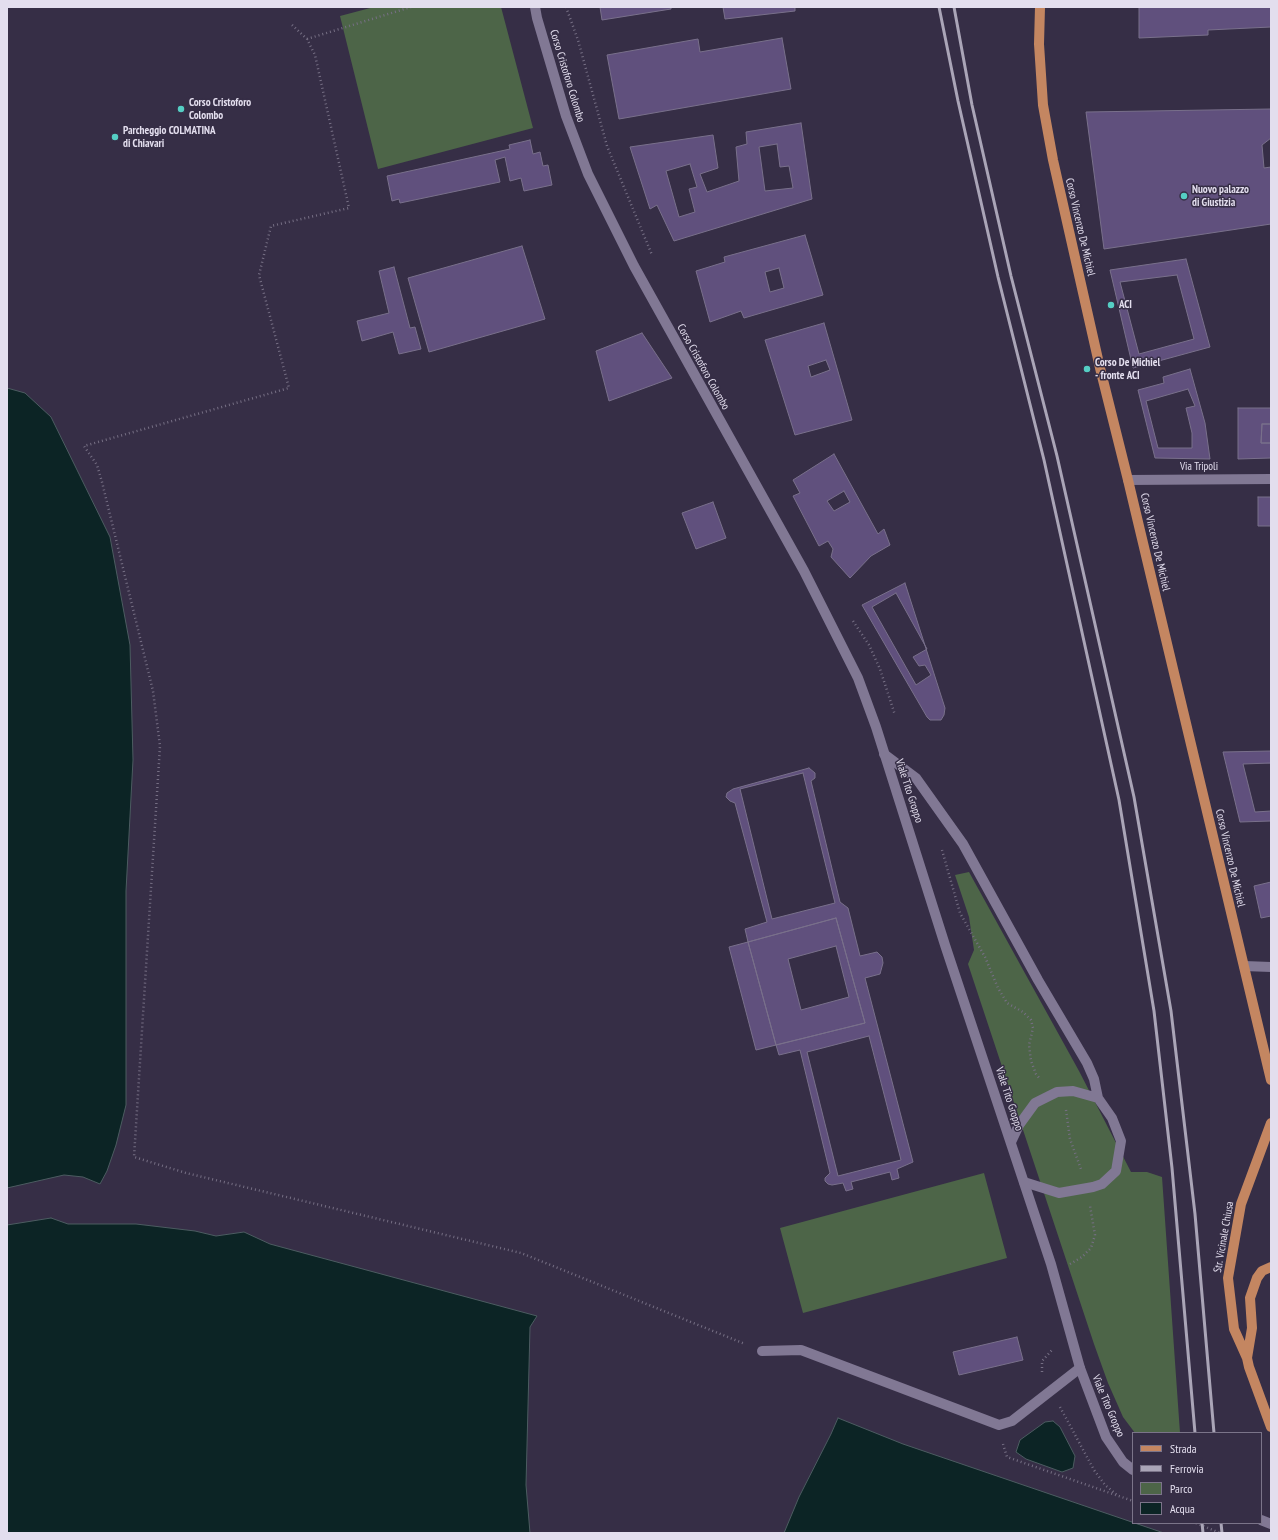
<!DOCTYPE html>
<style>
body{margin:0}
#map{position:relative;width:1278px;height:1540px;overflow:hidden;background:#362e46;font-family:"PT Sans Narrow",sans-serif}
canvas{display:block}
.frame{position:absolute;inset:0;border:8px solid #e3deee;pointer-events:none}
.legend{position:absolute;left:1132px;top:1432px;width:130px;height:92px;box-sizing:border-box;background:#362e46;border:1px solid #7b7489;margin:0;padding:5px 7px;list-style:none;font-size:12px;color:#e3deee}
.legend li{display:flex;align-items:center;gap:8px;height:20px}
.legend b{width:20px;border:1px solid #7b7489}
</style>
<div id="map">
<canvas width="1278" height="1540"></canvas>
<div class="frame"></div>
<ul class="legend">
<li><b style="height:5px;background:#c48661"></b>Strada</li>
<li><b style="height:5px;background:#aaa5b7"></b>Ferrovia</li>
<li><b style="height:11px;background:#4d6548"></b>Parco</li>
<li><b style="height:11px;background:#0c2425"></b>Acqua</li>
</ul>
</div>
<script>
const c = document.querySelector('canvas').getContext('2d');
c.lineJoin = 'round';
function fill(path, color) { c.fillStyle = color; c.fill(path, 'evenodd'); }
const toPath = rows => new Path2D(rows.map(r => 'M' + r).join(''));
function trace(path, color, width, dash) { c.strokeStyle = color; c.lineWidth = width; c.lineCap = dash ? 'butt' : 'round'; c.setLineDash(dash || []); c.stroke(path); }
function write(font, color, halo, rows, align = 'center') {
  c.font = font + ' "PT Sans Narrow",sans-serif'; c.lineWidth = 3; c.setLineDash([]); c.textBaseline = 'middle'; c.strokeStyle = halo; c.fillStyle = color; for (const [text, x, y, turn = 0] of rows) {
    c.save(); c.translate(x, y); c.rotate((+turn || 0) * Math.PI / 180); c.textAlign = isNaN(turn) ? turn : align; if (halo) c.strokeText(text, 0, 0); c.fillText(text, 0, 0); c.restore();
  }
}
fill(toPath([
 [374,7,501,7,533,128,378,169,340,16],
 [969,872,1079,1071,1131,1172,1147,1172,1162,1177,1180,1433,1135,1433,1123,1417,1108,1383,1094,1344,968,964,974,950,969,917,955,875],
 [984,1173,1007,1258,803,1313,780,1228]
]), '#4d6548');
const water = toPath([
 [7,388,25,393,51,417,110,537,130,645,133,760,126,891,126,1105,116,1145,107,1171,100,1184,83,1177,64,1175,7,1188,7,388],
 [51,1218,68,1224,136,1224,195,1231,216,1236,244,1232,270,1244,537,1316,530,1327,526,1485,530,1533,7,1533,7,1225,51,1218],
 [838,1418,903,1444,1164,1533,784,1533,799,1497,831,1434,838,1418],
 [1053,1421,1060,1427,1075,1456,1073,1468,1062,1472,1026,1459,1016,1452,1020,1440,1045,1422,1053,1421]
]);
fill(water, '#0c2425');
trace(water, '#4c5c61', 1);
const building = toPath([
 [600,7,671,7,671,9,602,20,600,7],
 [723,7,795,7,795,11,725,19,723,7],
 [1139,7,1271,7,1271,27,1208,30,1208,35,1139,38,1139,7],
 [782,38,791,89,619,119,607,55,698,39,700,52,782,38],
 [1271,109,1271,138,1262,145,1264,168,1271,167,1271,224,1104,249,1086,112,1271,109],
 [801,123,812,199,674,241,657,205,650,209,630,147,713,135,718,168,700,174,707,192,739,181,736,147,747,144,746,132,801,123],
 [530,140,533,154,540,152,543,166,548,165,552,185,524,191,521,178,510,181,505,157,495,160,500,182,400,203,399,199,392,201,387,176,510,149,509,145,530,140],
 [777,144,780,167,789,166,793,188,765,191,759,147,777,144],
 [690,164,697,187,689,189,695,212,679,217,666,171,690,164],
 [805,235,823,295,744,318,741,311,710,322,696,271,725,262,724,257,805,235],
 [522,246,545,319,429,352,408,278,522,246],
 [1186,259,1210,347,1133,368,1110,270,1186,259],
 [394,267,410,328,415,327,421,349,399,354,393,332,362,341,357,321,389,313,379,271,394,267],
 [779,268,784,288,770,292,765,272,779,268],
 [1177,275,1194,339,1139,354,1120,282,1177,275],
 [824,323,852,420,795,435,765,340,824,323],
 [642,333,672,378,609,401,596,351,642,333],
 [826,360,830,370,811,377,808,366,826,360],
 [1190,369,1205,423,1210,459,1155,458,1138,390,1164,383,1163,377,1190,369],
 [1188,389,1195,406,1186,408,1192,433,1192,448,1158,448,1146,401,1188,389],
 [1238,408,1271,408,1271,424,1262,424,1261,443,1271,443,1271,458,1238,459,1238,408],
 [1262,424,1271,424,1271,443,1261,443,1262,424],
 [834,454,878,534,884,529,890,545,871,556,850,578,831,557,833,549,828,541,819,546,793,496,800,493,793,480,834,454],
 [844,491,850,502,834,511,827,501,844,491],
 [1258,497,1271,497,1271,526,1258,526,1258,497],
 [713,502,726,538,696,549,682,513,713,502],
 [905,583,945,708,944,715,941,720,930,720,927,717,862,605,905,583],
 [896,593,927,649,913,657,919,666,925,665,931,675,916,685,872,607,896,593],
 [1271,751,1271,821,1240,822,1223,752,1271,751],
 [1271,763,1271,811,1255,812,1243,764,1271,763],
 [809,768,815,773,815,778,811,781,840,902,848,908,860,956,877,952,882,957,883,963,880,974,865,978,913,1162,897,1169,899,1178,892,1180,890,1172,851,1182,853,1189,846,1191,843,1183,832,1185,828,1184,825,1181,825,1178,830,1173,800,1050,779,1055,776,1045,865,1023,836,918,748,942,745,929,767,922,735,803,730,801,726,797,727,793,733,789,809,768],
 [803,773,835,903,772,919,740,789,803,773],
 [1271,882,1271,916,1261,918,1254,886,1271,882],
 [836,918,865,1023,776,1045,748,942,836,918],
 [748,942,776,1045,756,1050,729,947,748,942],
 [836,946,849,997,801,1010,788,959,836,946],
 [869,1036,901,1160,838,1176,807,1052,869,1036],
 [1017,1337,1023,1360,959,1375,953,1352,1017,1337]
]);
fill(building, '#60507d');
trace(building, '#79708b', 1);
trace(toPath([
 [566,7,578,40,607,146,652,255],
 [292,25,307,39,315,55,349,208,271,226,259,275,289,388,84,446,97,465,102,482,153,691,160,746,134,1157,186,1173,521,1253,745,1344],
 [307,39,411,7],
 [853,621,869,645,880,669,895,715],
 [942,850,960,913,985,957,998,988,1007,1003,1023,1012,1031,1020,1033,1028,1029,1045,1031,1061,1036,1074,1040,1079],
 [1066,1110,1070,1139,1081,1169],
 [1070,1264,1082,1257,1091,1248,1095,1235,1090,1206],
 [1042,1372,1042,1361,1052,1350,1052,1348],
 [1060,1407,1094,1470,1105,1485,1117,1495],
 [1003,1444,1007,1457,1133,1501],
 [1196,1523,1220,1533]
]), '#766f84', 2.5, [1, 3]);
trace(toPath([
 [884,754,916,778,963,844,1038,980,1087,1063,1094,1079,1098,1098],
 [1011,1142,1019,1125,1035,1103,1057,1092,1073,1091,1098,1098,1112,1118,1121,1141,1116,1171,1102,1184,1093,1187,1059,1193,1024,1182],
 [762,1351,801,1350,999,1425,1012,1421,1080,1368]
]), '#817894', 10);
trace(toPath([
 [1128,480,1271,479],
 [1244,966,1271,967]
]), '#817894', 10);
trace(toPath([
 [535,7,537,18,566,116,588,174,634,266,804,571,858,678,876,727,945,945,1051,1264,1080,1368,1106,1437,1123,1462,1133,1470],
 [1261,1520,1271,1524]
]), '#817894', 10);
trace(toPath([
 [1040,7,1039,44,1043,105,1053,160,1100,368,1128,480,1271,1080],
 [1271,1123,1241,1204,1228,1278,1234,1329,1247,1358,1249,1367,1271,1427],
 [1247,1358,1252,1328,1250,1298,1257,1278,1262,1271,1271,1267]
]), '#c48661', 10);
trace(toPath([
 [939,7,958,101,998,277,1044,460,1119,800,1154,1011,1172,1168,1195,1433],
 [954,7,972,105,1011,276,1057,456,1134,797,1171,1011,1195,1214,1214,1433],
 [1202,1523,1203,1533],
 [1221,1523,1222,1533]
]), '#aaa5b7', 3);
for (const [x, y, r, color] of [
 [181,109,4,"#55cec4"],
 [115,137,4,"#55cec4"],
 [1184,196,4,"#55cec4"],
 [1111,305,4,"#55cec4"],
 [1087,369,4,"#55cec4"]
]) { const dot = new Path2D(); dot.arc(x, y, r, 0, 2 * Math.PI); c.fillStyle = color; c.fill(dot); trace(dot, '#362e46', 1.5); }
write('11px', '#e3deee', '#362e46', [
 ["Corso Cristoforo Colombo",567,76,73],
 ["Corso Vincenzo De Michiel",1080,227,77],
 ["Corso Cristoforo Colombo",703,367,61],
 ["Via Tripoli",1199,467],
 ["Corso Vincenzo De Michiel",1155,542,77],
 ["Viale Tito Groppo",909,791,72],
 ["Corso Vincenzo De Michiel",1230,858,77],
 ["Viale Tito Groppo",1009,1099,72],
 ["Str. Vicinale Chiusa",1224,1237,-80],
 ["Viale Tito Groppo",1108,1406,67]
]);
write('bold 11px', '#e3deee', '#362e46', [
 ["Corso Cristoforo",189,103],
 ["Colombo",189,116],
 ["Parcheggio COLMATINA",123,131],
 ["di Chiavari",123,144],
 ["Nuovo palazzo",1192,190],
 ["di Giustizia",1192,203],
 ["ACI",1119,305],
 ["Corso De Michiel",1095,363],
 ["- fronte ACI",1095,376]
], 'left');
</script>
